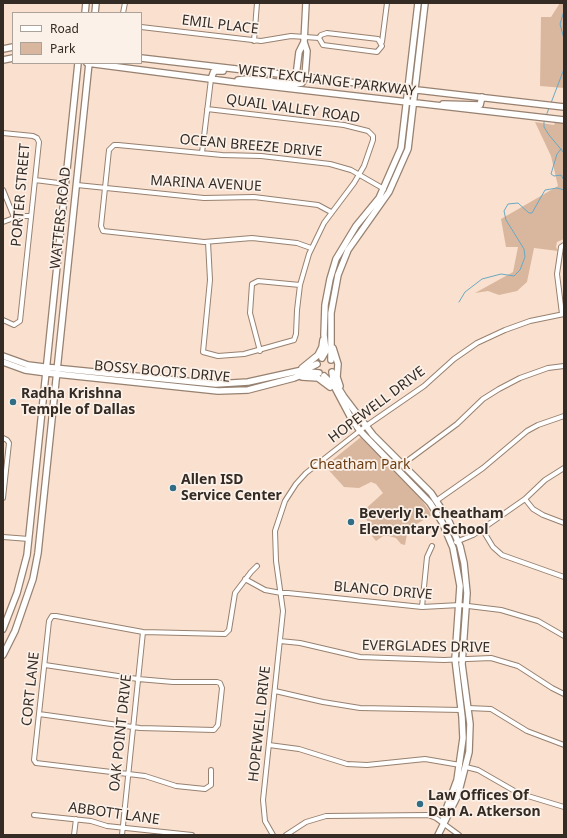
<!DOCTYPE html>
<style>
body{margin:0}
#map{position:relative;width:567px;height:838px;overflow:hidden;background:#fae0ce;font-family:"Noto Sans",sans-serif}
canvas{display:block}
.frame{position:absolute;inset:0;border:4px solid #342b24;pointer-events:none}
.legend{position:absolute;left:12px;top:12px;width:130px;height:52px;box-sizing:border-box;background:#fbf1e9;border:1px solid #aba29a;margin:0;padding:5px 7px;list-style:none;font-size:12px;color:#342b24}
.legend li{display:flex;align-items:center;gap:8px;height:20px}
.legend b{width:20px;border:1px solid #aba29a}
</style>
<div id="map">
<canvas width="567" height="838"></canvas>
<div class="frame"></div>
<ul class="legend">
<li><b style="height:5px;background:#fff"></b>Road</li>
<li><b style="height:11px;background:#d9b79e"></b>Park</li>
</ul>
</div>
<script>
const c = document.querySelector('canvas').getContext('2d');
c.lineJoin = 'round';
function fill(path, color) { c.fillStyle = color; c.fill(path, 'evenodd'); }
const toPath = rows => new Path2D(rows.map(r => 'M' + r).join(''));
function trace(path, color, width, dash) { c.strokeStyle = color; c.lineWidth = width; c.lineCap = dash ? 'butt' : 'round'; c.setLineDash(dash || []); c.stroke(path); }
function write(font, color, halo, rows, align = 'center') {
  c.font = font + ' "Noto Sans",sans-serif'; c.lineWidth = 3.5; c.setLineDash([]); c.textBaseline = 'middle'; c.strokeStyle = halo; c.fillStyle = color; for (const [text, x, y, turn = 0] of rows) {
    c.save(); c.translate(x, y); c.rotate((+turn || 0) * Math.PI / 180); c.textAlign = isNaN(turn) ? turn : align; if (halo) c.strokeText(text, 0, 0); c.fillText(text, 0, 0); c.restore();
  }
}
fill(toPath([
 [560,3,564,3,564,88,540,86,541,17,551,17],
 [535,122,554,125,555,122,564,123,564,239,557,242,556,247,558,251,534,248,527,282,517,291,499,295,488,291,475,293,513,272,518,247,506,247,501,219,558,186,551,156],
 [361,437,417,493,432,515,408,529,405,545,401,544,396,538,389,536,383,536,376,541,372,536,376,532,361,513,383,493,376,484,371,482,359,488,344,487,325,466]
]), '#d9b79e');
trace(toPath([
 [564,11,560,24,564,39],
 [551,103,564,69],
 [546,116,549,108],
 [544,121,544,127,549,135,564,153],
 [561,149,557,154,551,174,554,176,561,175,564,180],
 [459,302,465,292,482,279,501,274,514,276,520,270,525,257,524,249,506,220,504,211,508,204,518,203,529,213,532,213,545,190,557,188,564,190]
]), '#68a9c4', 1);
const street = toPath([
 [123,13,125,3],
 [141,27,261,41,291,36,319,38],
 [327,33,378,39,382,46,377,52,323,45,319,38,321,35,327,33],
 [254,41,257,3],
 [382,42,387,3],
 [207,109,344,125,368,131,373,136,373,140,364,166,354,183,324,223,309,254,300,285,297,310,296,334,294,340,244,354,218,356,203,352,210,280,208,242],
 [3,133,33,136,37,138,39,142,20,321,14,325,3,320],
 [202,153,211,79],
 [35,180,66,184],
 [77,185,204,198,254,197,318,205,331,212],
 [3,190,14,217],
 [3,222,19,216,31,216],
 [311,248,297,243,252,238,204,242,103,231,101,226,109,150,114,145,118,145,222,155,261,156,330,164,351,170,384,189],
 [562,314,557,274,561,247,564,245],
 [260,351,250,313,252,284,258,281,300,285],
 [3,438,7,440,9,443,3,498],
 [403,464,457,424,483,399,499,389,520,378,548,368,564,366],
 [525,499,533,509,543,515,564,523],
 [436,501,483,468,527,431,538,425,564,416],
 [482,529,493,547,502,555,564,577],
 [3,537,29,539],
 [456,542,473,535,482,529,525,499,545,480,564,468],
 [245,579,265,590,281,593,288,593,422,607,460,605,501,610,538,621,564,636],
 [422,607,427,557,432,546],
 [280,641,300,643,360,657,444,660,491,658,518,666,552,688,564,694],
 [275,691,323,702,360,708,461,710],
 [468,708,491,709,527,731,564,745],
 [39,714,140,728,214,730,218,725,222,688,220,683,217,682,173,682,138,679,45,665],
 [269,745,299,749,347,764,367,765,425,759,460,765],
 [466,767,478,770,518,793,564,807],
 [211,770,211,785,205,789,176,786,145,776,36,763,34,760,49,621,52,616,56,616,143,632,225,634,229,630,235,593,251,572,257,566],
 [34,815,91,821,107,826,192,835],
 [74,835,76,819],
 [122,835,143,632],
 [273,835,265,821,263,800,283,611,276,561,275,531,285,501,296,484,306,473,366,426,424,386,454,359,477,343,505,330,530,321,564,314],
 [286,835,306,822,326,816,428,815,436,818,459,835]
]);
const secondary = toPath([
 [85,13,86,3],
 [95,13,96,3],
 [3,49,13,47],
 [141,58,564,107],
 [3,60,13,58],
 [87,63,233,82,564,120],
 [296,76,299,52,304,42],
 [211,79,214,71,223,71],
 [238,80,247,79,294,84,302,83,305,77,307,51,304,42,306,3],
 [443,104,480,105,482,97],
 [333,348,338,364,337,377,340,386],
 [3,356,28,365,44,367,216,384,248,382,307,369,317,364],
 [322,358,326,351,324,335,325,305,330,279,336,259,356,226,379,198,401,148,418,3],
 [331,360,331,313,338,275,348,250,389,192,408,149,425,3],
 [3,362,25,370,47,373,218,391,248,390,294,378,309,372,319,373],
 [302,368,318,355,322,347,323,340],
 [332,372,333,379,344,397,373,435,431,493,448,519,460,546,464,563,467,593,462,664,470,724,469,752,458,795,438,835],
 [324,376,334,386,351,418,360,431,430,503,442,522,453,548,460,586,455,659,462,717,463,738,457,780,444,815,443,822],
 [302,377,318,378,330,387],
 [3,629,17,593,27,555,78,63],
 [3,655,15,631,33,579,38,553,89,63]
]);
trace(street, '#978170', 6);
trace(secondary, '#978170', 8);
trace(street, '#fff', 4);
trace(secondary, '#fff', 5.5);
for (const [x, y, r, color] of [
 [13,402,4,"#316d85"],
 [173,488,4,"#316d85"],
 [351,522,4,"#316d85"],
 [420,804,4,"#316d85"]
]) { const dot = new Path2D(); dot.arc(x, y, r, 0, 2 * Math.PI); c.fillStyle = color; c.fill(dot); trace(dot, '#fbf1e9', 1.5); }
write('14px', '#342b24', '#fbf1e9', [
 ["EMIL PLACE",220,25,7],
 ["WEST EXCHANGE PARKWAY",327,81,7],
 ["QUAIL VALLEY ROAD",293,109,8],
 ["OCEAN BREEZE DRIVE",251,146,5],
 ["MARINA AVENUE",206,184,3],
 ["PORTER STREET",21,195,-85],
 ["WATTERS ROAD",61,218,-84],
 ["BOSSY BOOTS DRIVE",162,372,5],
 ["HOPEWELL DRIVE",377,405,-37],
 ["BLANCO DRIVE",383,591,5],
 ["EVERGLADES DRIVE",426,647,1],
 ["CORT LANE",31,689,-84],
 ["HOPEWELL DRIVE",260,724,-84],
 ["OAK POINT DRIVE",121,733,-84],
 ["ABBOTT LANE",114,814,8]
]);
write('bold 14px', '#342b24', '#fbf1e9', [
 ["Radha Krishna",21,394],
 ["Temple of Dallas",21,410],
 ["Allen ISD",181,480],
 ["Service Center",181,496],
 ["Beverly R. Cheatham",359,514],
 ["Elementary School",359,530],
 ["Law Offices Of",428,796],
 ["Dan A. Atkerson",428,812]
], 'left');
write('14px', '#6e3e13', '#fbf1e9', [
 ["Cheatham Park",360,465]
]);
</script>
